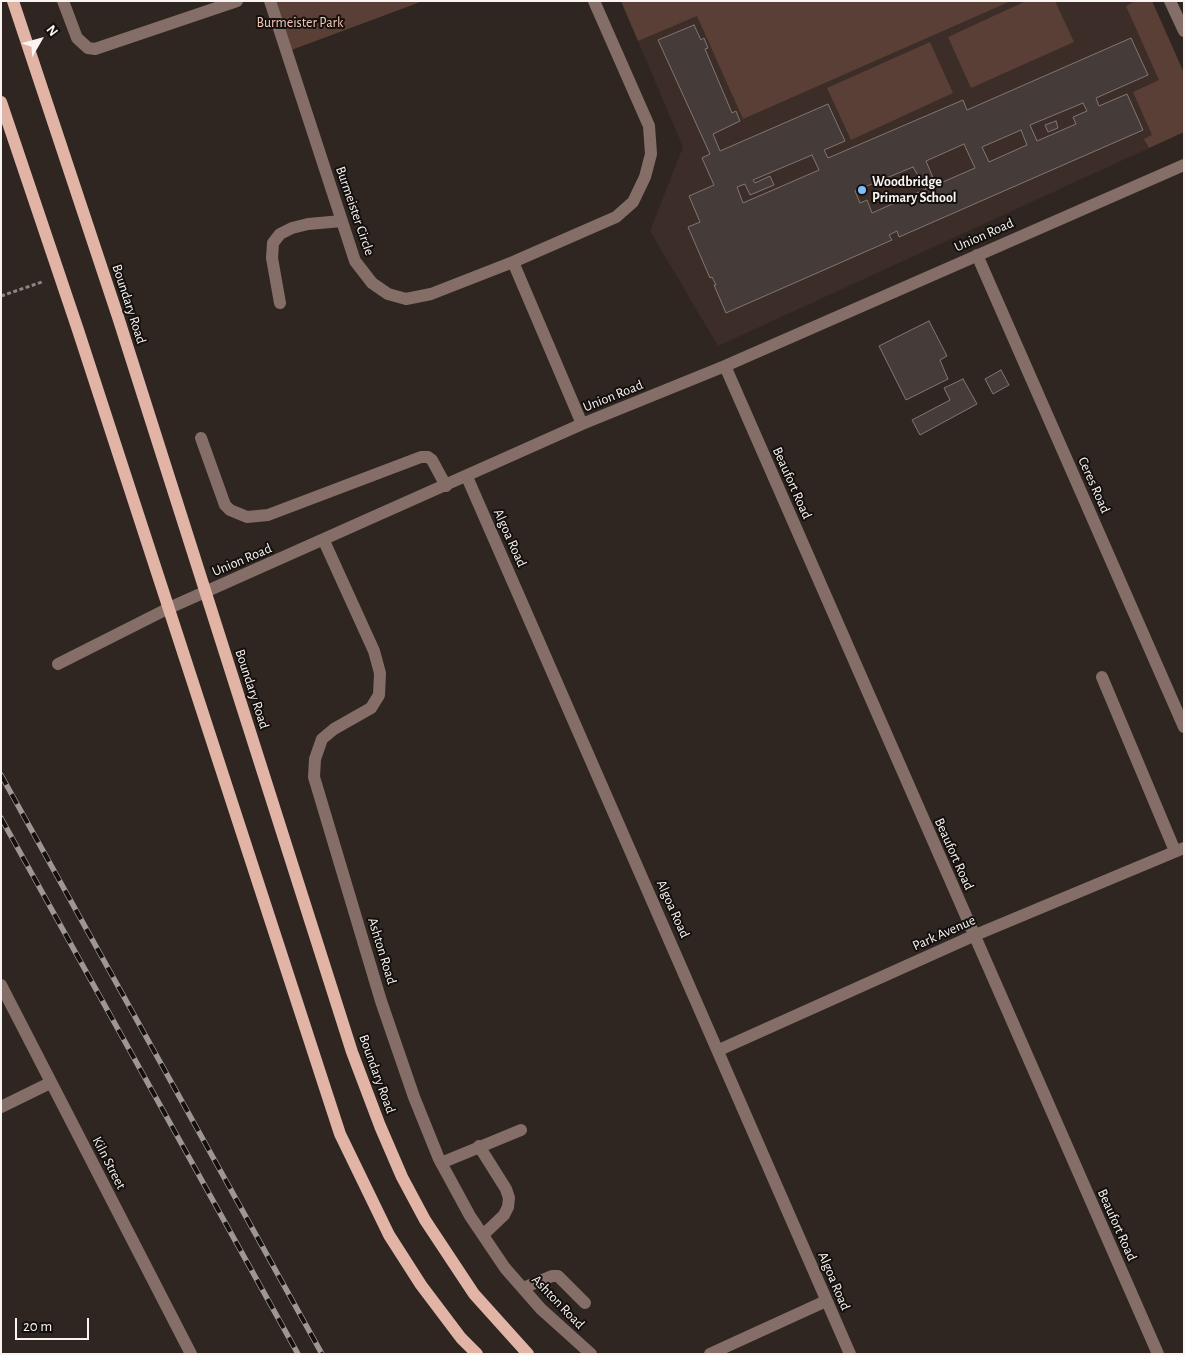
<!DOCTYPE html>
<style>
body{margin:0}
#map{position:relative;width:1185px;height:1355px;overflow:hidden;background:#2f2622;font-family:"Alegreya Sans",sans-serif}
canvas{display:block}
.frame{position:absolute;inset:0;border:2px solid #f9f3f1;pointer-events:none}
.north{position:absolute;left:15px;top:15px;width:50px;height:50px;-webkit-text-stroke:4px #14100e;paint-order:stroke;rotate:52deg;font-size:14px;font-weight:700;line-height:20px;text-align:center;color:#f9f3f1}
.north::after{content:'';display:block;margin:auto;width:18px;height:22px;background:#f9f3f1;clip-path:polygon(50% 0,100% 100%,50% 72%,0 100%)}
.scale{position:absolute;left:15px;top:1318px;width:74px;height:22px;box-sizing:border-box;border:2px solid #f9f3f1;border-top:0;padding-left:6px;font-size:15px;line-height:18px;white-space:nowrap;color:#f9f3f1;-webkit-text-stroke:4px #14100e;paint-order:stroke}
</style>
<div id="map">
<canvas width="1185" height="1355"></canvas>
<div class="frame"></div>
<div class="north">N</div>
<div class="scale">20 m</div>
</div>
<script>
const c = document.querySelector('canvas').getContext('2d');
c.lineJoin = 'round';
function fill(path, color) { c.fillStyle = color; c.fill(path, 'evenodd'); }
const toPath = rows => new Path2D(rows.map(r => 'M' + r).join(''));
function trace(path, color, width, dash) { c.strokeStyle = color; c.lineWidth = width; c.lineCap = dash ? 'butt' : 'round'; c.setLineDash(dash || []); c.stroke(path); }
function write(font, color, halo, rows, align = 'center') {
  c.font = font + ' "Alegreya Sans",sans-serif'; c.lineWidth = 4; c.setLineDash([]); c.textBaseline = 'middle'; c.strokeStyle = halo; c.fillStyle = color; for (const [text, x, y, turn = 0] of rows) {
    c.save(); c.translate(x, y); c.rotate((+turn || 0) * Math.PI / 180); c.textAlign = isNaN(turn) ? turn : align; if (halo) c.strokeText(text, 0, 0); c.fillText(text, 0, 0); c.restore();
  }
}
fill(toPath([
 [621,1,1152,1,1184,73,1184,132,718,346,650,231,683,147]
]), '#3c2d28');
fill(toPath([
 [270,1,423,1,286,52],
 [621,1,1011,1,743,119,697,16,638,41],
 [1026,1,1055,1,1074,42,971,88,948,37],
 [1136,1,1152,1,1184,73,1184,132,1149,148,1144,139,1152,135,1133,92,1159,80,1126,6],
 [930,42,953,93,851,140,827,88]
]), '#593f36');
const building = toPath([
 [694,25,701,40,704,38,708,48,705,49,732,113,736,111,740,121,713,134,720,151,828,104,845,141,824,150,828,158,963,100,967,110,1131,38,1148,75,1096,98,1099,106,1127,94,1143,130,899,237,897,231,889,235,892,240,726,313,714,285,716,285,712,277,710,278,688,227,700,222,689,196,714,185,702,158,710,154,658,40,694,25],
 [1083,103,1087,111,1073,117,1076,124,1037,141,1030,125,1083,103],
 [1021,130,1027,145,989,162,982,147,1021,130],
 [964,144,975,168,936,185,926,161,964,144],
 [812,155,819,170,743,203,737,187,745,184,750,195,774,185,770,176,755,183,753,180,812,155],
 [913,167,926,189,872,213,867,200,860,203,855,191,913,167],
 [1056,121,1058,128,1048,132,1045,125,1056,121],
 [929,321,947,356,940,360,948,379,906,400,879,346,929,321],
 [1001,370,1009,385,993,394,985,379,1001,370],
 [963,379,977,404,920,435,912,420,950,400,944,388,963,379]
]);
fill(building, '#453b38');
trace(building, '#817672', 1);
trace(toPath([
 [1,296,42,282,42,284]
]), '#8d8582', 3, [4, 2.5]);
trace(toPath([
 [63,1,77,38,88,48,95,49,237,1],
 [270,1,355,261,372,283,388,294,406,299,431,294,513,262,616,217,633,202,645,177,651,154,649,126,594,1],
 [1170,1,1184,31],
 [977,255,1184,727],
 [513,262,582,424],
 [280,303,272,258,273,243,280,234,292,228,308,224,342,221],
 [725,366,1158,1354],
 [201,438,225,505,230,510,247,517,268,515,421,457,428,457,432,460,446,486],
 [467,477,850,1354],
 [324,541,374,651,380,673,379,695,371,708,334,729,322,739,315,759,314,777,381,1001,414,1097,439,1159,470,1216,505,1268,541,1309,591,1354],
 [58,664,169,608,582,424,725,366,1184,165],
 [1102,677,1175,851],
 [1,985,191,1354],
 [719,1050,973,936,1184,848],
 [1,1107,50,1083],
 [479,1146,506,1189,509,1198,508,1207,504,1215,483,1235],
 [441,1163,521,1130],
 [523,1288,552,1276,558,1276,585,1303],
 [710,1354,826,1301]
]), '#846e67', 12);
trace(toPath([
 [13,1,118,317,352,1052,380,1126,402,1177,425,1220,474,1294,528,1354],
 [1,102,78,330,340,1134,389,1235,421,1285,461,1338,477,1354]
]), '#e1b4a5', 12);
const rail = toPath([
 [1,775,322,1354],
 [1,818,298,1354]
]);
trace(rail, '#9e9794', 5.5);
trace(rail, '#14100e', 4, [11]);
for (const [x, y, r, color] of [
 [862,190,5,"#80bdfa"]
]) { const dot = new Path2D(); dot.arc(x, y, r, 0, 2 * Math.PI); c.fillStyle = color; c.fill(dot); trace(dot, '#14100e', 2); }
write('14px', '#f8c9b9', '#14100e', [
 ["Burmeister Park",300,23]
]);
write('bold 14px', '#f9f3f1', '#14100e', [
 ["Woodbridge",872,182],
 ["Primary School",872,198]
], 'left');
write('14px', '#f9f3f1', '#14100e', [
 ["Burmeister Circle",355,211,71],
 ["Union Road",984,235,-24],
 ["Boundary Road",129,304,72],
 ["Union Road",613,396,-22],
 ["Beaufort Road",792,483,66],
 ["Ceres Road",1094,485,66],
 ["Algoa Road",510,538,66],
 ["Union Road",242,560,-23],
 ["Boundary Road",252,689,72],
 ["Beaufort Road",954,854,66],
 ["Algoa Road",673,909,66],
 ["Park Avenue",944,933,-24],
 ["Ashton Road",382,951,73],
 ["Boundary Road",377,1074,70],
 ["Kiln Street",109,1163,63],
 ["Beaufort Road",1117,1225,66],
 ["Algoa Road",834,1281,67],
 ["Ashton Road",558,1302,46]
]);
</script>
